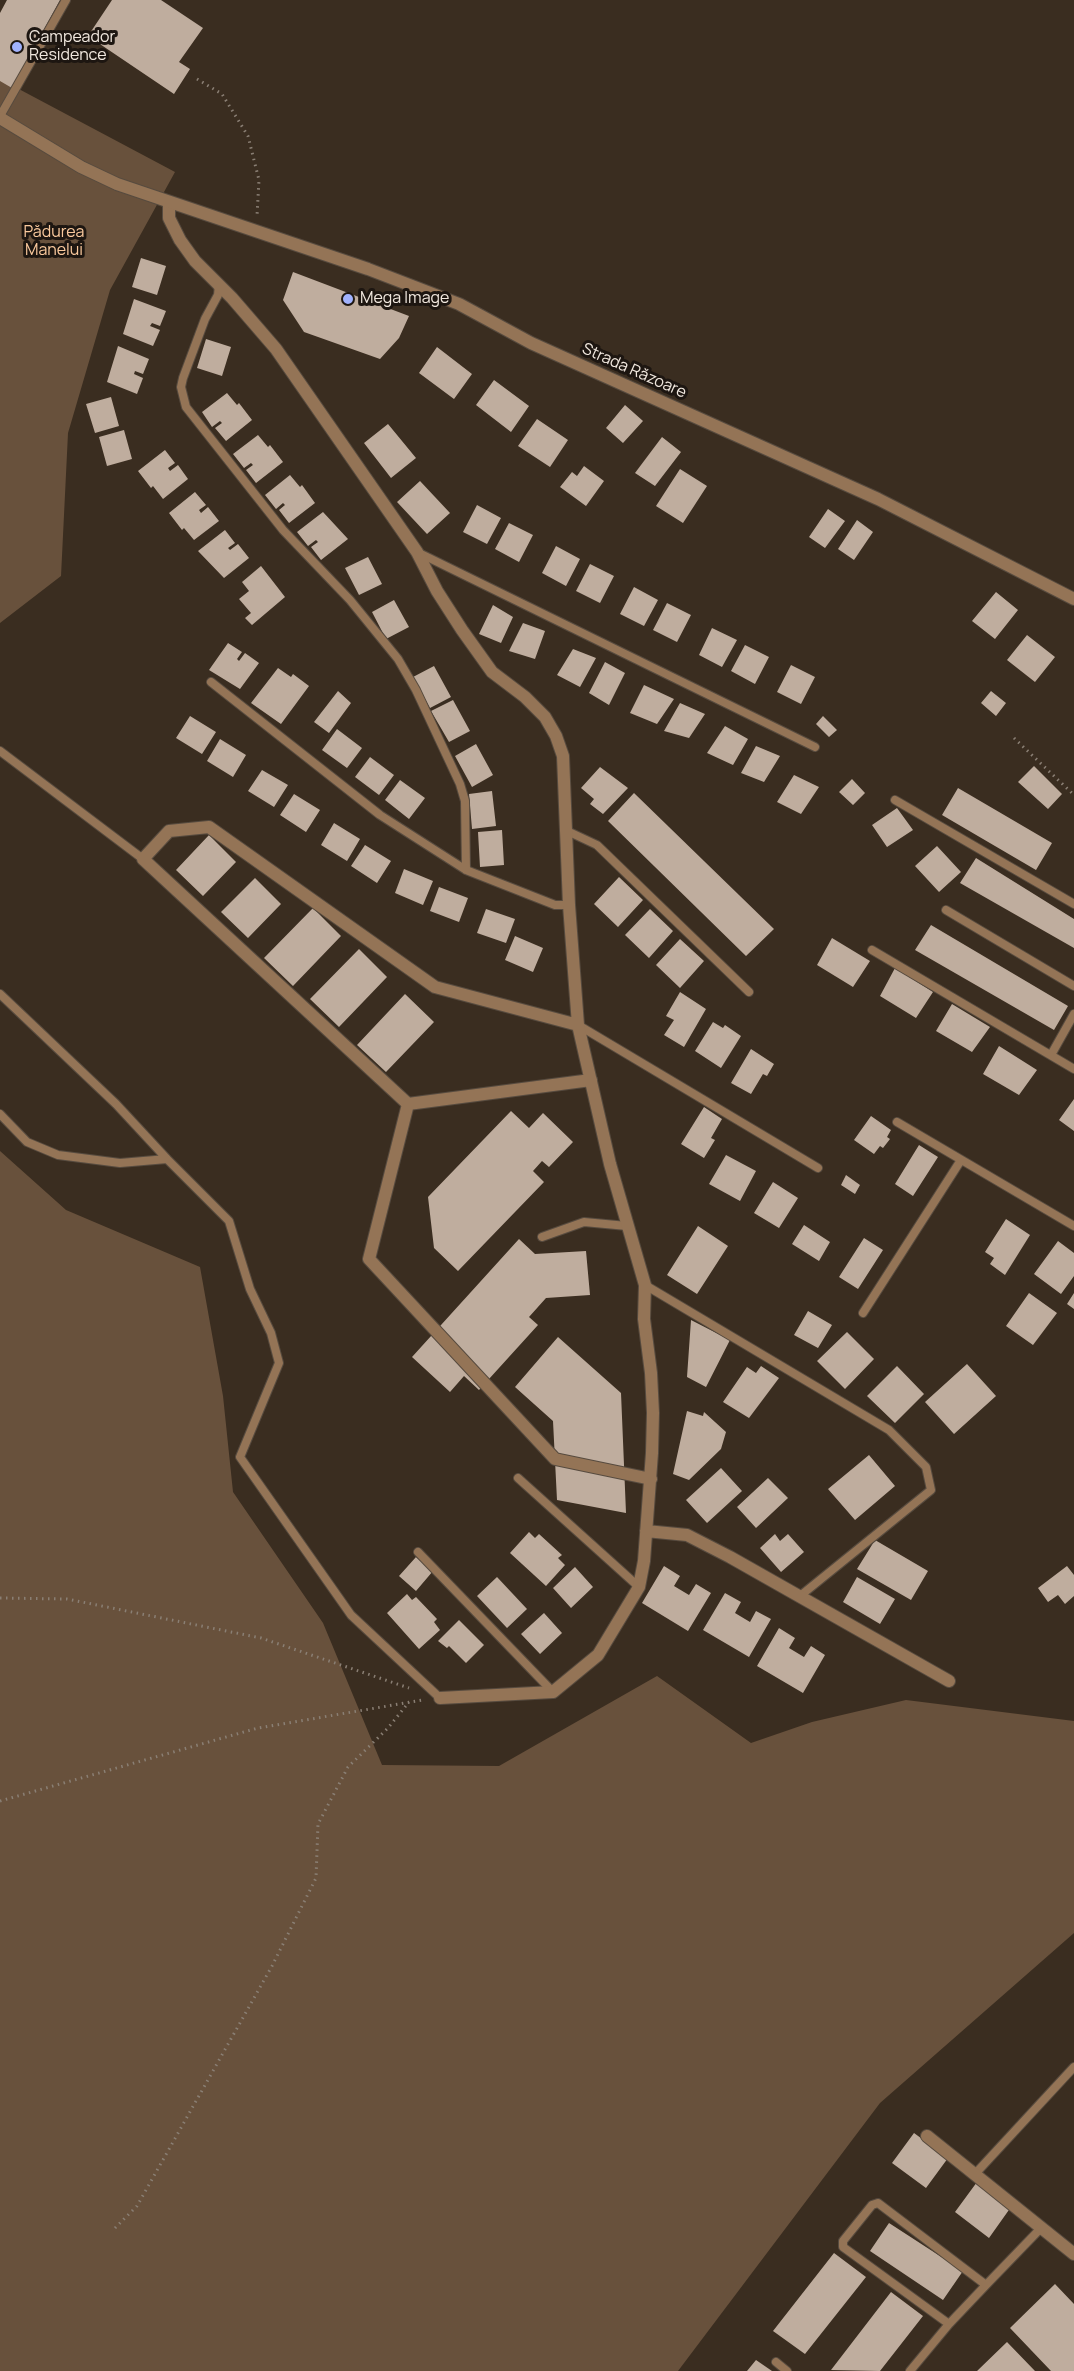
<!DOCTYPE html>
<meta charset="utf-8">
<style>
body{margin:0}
canvas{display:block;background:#3a2d20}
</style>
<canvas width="1074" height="2371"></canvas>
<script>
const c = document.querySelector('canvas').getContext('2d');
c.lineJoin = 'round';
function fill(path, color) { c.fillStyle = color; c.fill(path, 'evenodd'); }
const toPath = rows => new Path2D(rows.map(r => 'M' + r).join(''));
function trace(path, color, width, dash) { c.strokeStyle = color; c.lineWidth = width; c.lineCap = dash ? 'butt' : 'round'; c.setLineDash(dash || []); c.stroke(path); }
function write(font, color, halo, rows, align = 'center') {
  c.font = font + ' Manrope,sans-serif'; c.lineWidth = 6; c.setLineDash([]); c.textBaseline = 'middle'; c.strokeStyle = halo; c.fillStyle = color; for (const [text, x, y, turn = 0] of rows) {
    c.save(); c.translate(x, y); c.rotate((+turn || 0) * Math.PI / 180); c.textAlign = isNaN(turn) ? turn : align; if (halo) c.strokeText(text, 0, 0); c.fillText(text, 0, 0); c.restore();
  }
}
fill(toPath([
 [0,79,175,172,110,290,68,433,61,576,0,623],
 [0,1151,66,1210,200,1267,223,1396,233,1492,323,1623,382,1765,499,1766,657,1676,751,1743,812,1722,906,1700,1074,1721,1074,1933,880,2103,678,2371,0,2371]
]), '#68513c');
fill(toPath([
 [7,0,60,0,12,88,0,81,0,13],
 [112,0,161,0,203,28,179,62,190,69,174,94,88,36],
 [141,258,166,266,157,295,132,287],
 [293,272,409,316,399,338,380,359,304,332,283,300],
 [134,299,166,311,160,326,152,323,150,326,160,330,153,346,123,334],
 [206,339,231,347,222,376,197,368],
 [118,346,149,359,143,374,135,371,134,374,143,378,137,394,107,382],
 [437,347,472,374,454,399,419,373],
 [494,380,529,406,511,432,476,405],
 [227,393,237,405,239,403,252,420,226,441,215,428,222,423,220,421,212,427,202,412],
 [111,397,119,426,95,433,86,404],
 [625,405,643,421,623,443,606,428],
 [537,419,568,440,550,467,518,446],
 [388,424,416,458,391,478,364,443],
 [124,430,132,459,107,466,99,437],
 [258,435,268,447,270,445,283,462,256,483,246,470,253,465,251,463,244,468,233,454],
 [662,437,681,452,655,486,635,473],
 [165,450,175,463,168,468,170,471,178,465,188,479,163,499,153,486,151,488,138,471],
 [584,466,604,481,586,506,560,487,572,472,577,476],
 [680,469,707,486,683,523,656,506],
 [290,475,300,487,302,485,315,503,289,523,279,510,285,505,283,503,276,509,265,495],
 [420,481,450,513,427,534,397,502],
 [195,492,206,505,199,510,201,513,208,507,219,521,194,540,184,528,182,530,169,513],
 [477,505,501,518,487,544,463,532],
 [828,509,845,521,825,548,809,537],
 [323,512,348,539,321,560,311,547,318,542,316,540,308,546,297,532],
 [857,520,873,532,854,560,838,549],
 [509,523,533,535,519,562,495,549],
 [225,530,235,543,228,548,230,550,238,544,249,558,224,578,198,551],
 [556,546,580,559,566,586,542,573],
 [368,557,382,584,359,595,345,568],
 [590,564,614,576,600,603,576,591],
 [261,566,285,597,252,625,245,618,251,613,239,599,249,591,242,582],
 [634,587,658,600,644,626,620,614],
 [996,592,1018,610,995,639,972,621],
 [394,600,409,627,386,639,372,612],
 [667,603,691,615,677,642,653,630],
 [493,605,513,617,501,643,479,634],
 [523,623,545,631,535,659,509,651],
 [712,628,737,640,722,667,699,655],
 [1027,635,1055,657,1035,682,1007,660],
 [228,643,242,652,237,659,239,661,245,653,259,663,240,689,209,670],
 [745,645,769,657,755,684,731,671],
 [573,649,596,658,580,687,557,675],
 [605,662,625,673,609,705,589,693],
 [791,665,815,677,801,704,777,692],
 [434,666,451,697,430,708,413,677],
 [278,668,291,677,293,674,309,686,281,724,251,703],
 [644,685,674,699,657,724,630,713],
 [338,691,351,703,329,733,314,722],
 [991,691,1006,703,996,716,981,703],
 [453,700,470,731,449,742,431,711],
 [680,703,705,714,689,738,664,731],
 [190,716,216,732,202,754,176,738],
 [823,716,837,730,829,737,816,724],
 [725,726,748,739,733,765,707,753],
 [337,729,362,748,347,768,322,750],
 [220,739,246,755,233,777,207,761],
 [476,744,493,775,472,787,455,756],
 [756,746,780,756,764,782,741,773],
 [370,757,394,775,379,795,355,777],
 [1034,766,1062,794,1048,809,1018,782],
 [600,767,628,788,603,814,590,804,594,799,581,788],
 [262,770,288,785,274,807,248,791],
 [794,775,819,787,801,814,777,802],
 [852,779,865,793,853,805,839,792],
 [400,780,425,798,409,819,385,800],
 [958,788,1052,843,1036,870,942,815],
 [492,791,496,826,472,829,469,794],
 [634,793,774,929,746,956,608,821],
 [294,794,320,810,306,832,280,815],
 [897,808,913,830,887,847,872,825],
 [334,823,360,839,347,861,321,845],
 [502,830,504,865,480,867,478,832],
 [209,835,236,862,203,896,176,870],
 [365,845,391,861,377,883,351,866],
 [937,846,961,872,939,892,915,866],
 [976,858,1074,919,1074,948,960,883],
 [404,869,433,881,423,905,395,893],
 [619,877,643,900,618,927,594,904],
 [255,878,281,904,248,938,221,912],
 [439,887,468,898,459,922,430,911],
 [313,908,341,936,293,986,264,958],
 [486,909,515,919,506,943,477,933],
 [650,909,673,931,649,958,625,935],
 [931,925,1068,1006,1054,1030,915,950],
 [515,936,543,948,533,972,505,960],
 [832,938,870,961,853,987,817,965],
 [680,939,704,961,680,988,656,965],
 [359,949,387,977,339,1027,310,999],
 [895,968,933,992,916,1018,880,996],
 [680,992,706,1009,684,1047,664,1035,674,1020,666,1016],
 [405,994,434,1022,386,1072,357,1045],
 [952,1004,990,1027,972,1052,936,1031],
 [713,1022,723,1028,725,1025,741,1036,721,1068,695,1051],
 [999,1046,1037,1070,1019,1095,983,1074],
 [751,1049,774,1064,767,1076,763,1074,751,1094,731,1083],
 [1074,1099,1074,1131,1059,1120],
 [704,1107,722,1119,711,1138,715,1140,704,1158,681,1144],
 [511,1111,529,1128,543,1113,573,1142,549,1167,542,1161,533,1171,544,1182,458,1271,434,1248,428,1197],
 [871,1116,891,1130,887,1137,890,1139,883,1148,880,1146,874,1154,854,1140],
 [919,1145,938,1157,913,1196,895,1184],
 [726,1155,756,1171,740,1201,709,1184],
 [846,1175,860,1185,855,1194,841,1185],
 [773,1182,798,1198,779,1228,754,1213],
 [1006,1219,1030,1235,1005,1275,990,1264,994,1258,985,1252],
 [804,1225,830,1242,819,1261,792,1244],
 [698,1226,728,1246,697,1294,667,1275],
 [864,1238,883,1250,858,1289,839,1277],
 [519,1239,535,1254,586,1251,590,1295,546,1298,529,1317,538,1325,479,1390,464,1376,450,1392,412,1357],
 [1058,1241,1074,1253,1074,1276,1061,1294,1034,1274],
 [1029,1293,1057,1313,1033,1345,1006,1326],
 [1074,1293,1074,1309,1067,1304],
 [808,1311,832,1325,818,1348,794,1335],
 [691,1320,730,1340,706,1387,687,1377],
 [847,1332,874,1359,845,1389,817,1361],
 [558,1337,621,1393,626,1513,557,1500,553,1421,515,1387],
 [967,1364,996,1396,954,1434,925,1402],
 [761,1366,779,1378,749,1418,723,1402,747,1367,756,1373],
 [897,1366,924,1394,895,1423,867,1396],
 [687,1411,703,1416,704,1412,726,1432,721,1449,689,1480,673,1474],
 [869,1455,895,1486,855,1520,828,1489],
 [721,1468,742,1491,707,1523,686,1500],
 [768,1478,788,1498,756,1528,737,1507],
 [529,1532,535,1538,539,1534,562,1555,558,1558,565,1565,546,1586,510,1553],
 [775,1534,780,1541,788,1534,804,1552,781,1572,760,1548],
 [875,1540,928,1571,911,1600,857,1569],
 [416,1557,433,1571,416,1591,399,1576],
 [664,1566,680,1576,674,1586,689,1595,696,1584,711,1593,688,1631,642,1603],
 [1067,1566,1074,1575,1074,1596,1065,1604,1058,1595,1048,1602,1038,1588],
 [575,1567,593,1587,571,1608,553,1588],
 [497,1577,527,1609,507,1628,477,1596],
 [857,1577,895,1599,880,1624,843,1602],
 [725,1593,741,1602,735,1613,750,1622,756,1611,771,1619,749,1657,703,1630],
 [407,1594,412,1600,416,1597,437,1619,434,1622,440,1630,419,1649,387,1613],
 [544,1613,562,1633,540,1654,521,1634],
 [459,1620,484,1645,466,1663,449,1646,447,1648,438,1641],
 [779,1628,795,1638,789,1648,804,1657,811,1646,825,1655,803,1693,757,1666],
 [914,2133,948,2158,926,2188,892,2163],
 [977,2182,1011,2207,989,2238,955,2212],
 [889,2223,963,2271,943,2300,870,2251],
 [834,2253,866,2277,805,2354,773,2331],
 [1055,2284,1074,2304,1074,2371,1051,2371,1010,2328],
 [891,2292,923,2316,880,2371,831,2370],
 [1007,2342,1035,2371,977,2371],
 [756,2360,772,2371,747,2371]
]), '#bfad9e');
const service = toPath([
 [0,116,66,0],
 [219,284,218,295,205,319,183,378,181,387,186,407,283,530,350,600,398,659,416,690,460,784,465,801,466,870],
 [417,552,815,747],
 [211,682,380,815,466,870,555,905,569,905],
 [0,751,143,859],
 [895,800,1074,904],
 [565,830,597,845,749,992],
 [946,910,1074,986],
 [872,950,1074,1069],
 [0,994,116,1104,167,1159],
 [578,1025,818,1168],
 [1051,1055,1074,1014],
 [0,1114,27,1142,58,1155,120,1163,167,1159,229,1221,250,1289,271,1333,279,1363,240,1457,351,1615,440,1698],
 [897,1122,1074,1226],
 [542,1237,584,1222,627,1226],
 [645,1285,889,1430,926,1467,931,1490,800,1596],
 [863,1313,961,1160],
 [518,1478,639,1587],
 [418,1552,553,1692],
 [975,2174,1074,2067],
 [949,2324,986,2285],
 [776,2362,787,2371],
 [910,2371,949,2324,843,2247,843,2241,872,2205,878,2203,986,2285,1042,2227]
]);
const minor = toPath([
 [169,202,169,218,180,240,195,261,232,298,276,349,417,552,437,591,462,630,492,672,525,697,545,717,556,736,563,756,569,905,578,1025,610,1164,645,1285,644,1319,651,1373,653,1413,652,1453,644,1561,639,1587,598,1655,553,1692,440,1698],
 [578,1025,435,987,209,827,169,831,143,859,408,1104,591,1080],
 [408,1104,369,1259,555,1459,651,1479],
 [646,1531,687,1535,730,1557,949,1681],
 [927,2136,1074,2254]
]);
const tertiary = toPath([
 [0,118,81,167,117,184,368,269,459,304,531,343,878,499,1074,599]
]);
trace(service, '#574b3f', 10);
trace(minor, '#574b3f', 14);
trace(tertiary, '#574b3f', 14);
trace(toPath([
 [197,79,222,94,248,136,259,180,257,216],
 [1014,738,1074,795],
 [0,1598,67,1599,261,1638,409,1688],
 [0,1801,258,1728,423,1700],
 [115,2228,137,2206,272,1966,316,1878,318,1824,348,1767,388,1728,409,1702]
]), '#8a7f74', 3, [1.5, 4.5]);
trace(service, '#947456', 8);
trace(minor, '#947456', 12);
trace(tertiary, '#947456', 12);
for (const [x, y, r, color] of [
 [17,47,6,"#a1b2fd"],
 [348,299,6,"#a1b2fd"]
]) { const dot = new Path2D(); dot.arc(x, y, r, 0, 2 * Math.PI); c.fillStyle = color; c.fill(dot); trace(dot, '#1d1611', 2); }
write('16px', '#f1e8df', '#1d1611', [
 ["Campeador",29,38],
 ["Residence",29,56],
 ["Mega Image",360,299]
], 'left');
write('16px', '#fac99d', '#1d1611', [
 ["Pădurea",54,233],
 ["Manelui",54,251]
]);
write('16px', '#f1e8df', '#1d1611', [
 ["Strada Răzoare",634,371,24]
]);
</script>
